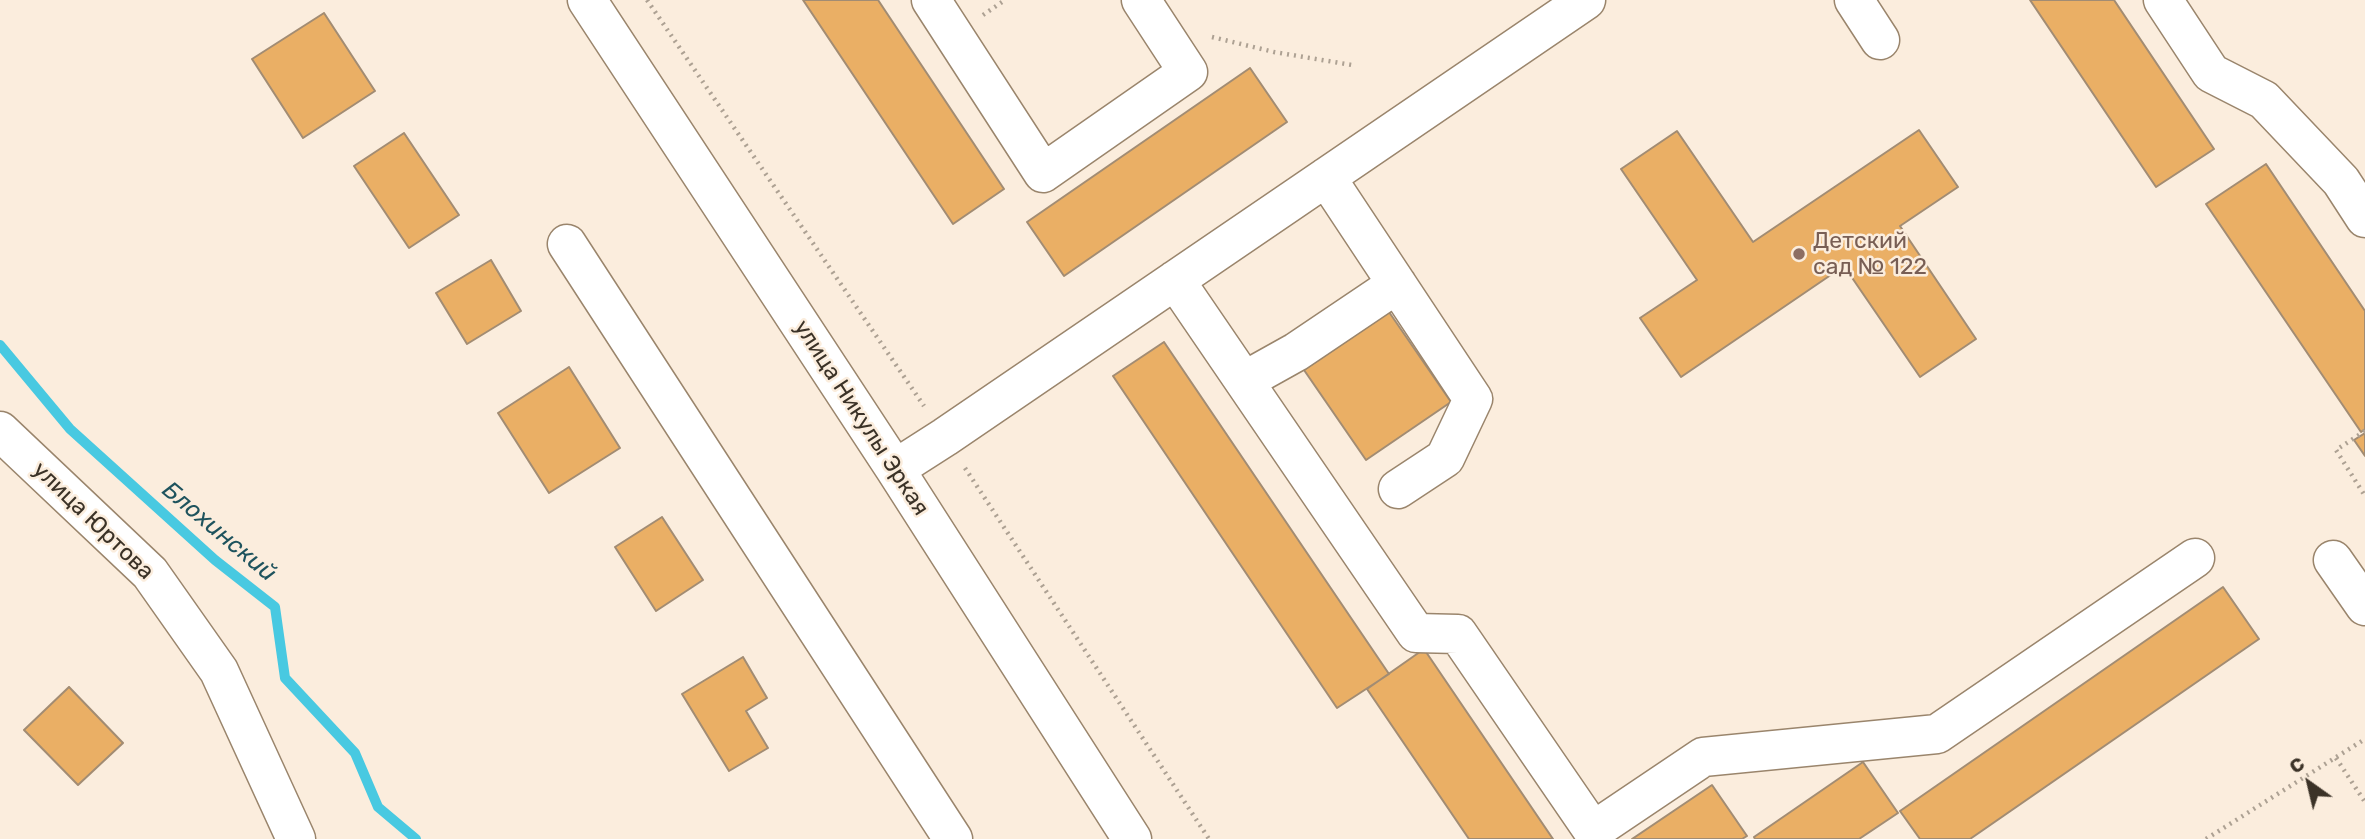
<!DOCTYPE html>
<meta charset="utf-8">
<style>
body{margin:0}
#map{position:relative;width:2365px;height:839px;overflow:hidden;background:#fbeddd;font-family:Rubik,sans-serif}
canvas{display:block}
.north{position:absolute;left:2274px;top:748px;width:70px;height:70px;-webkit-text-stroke:5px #fbeddd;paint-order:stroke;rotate:326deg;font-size:19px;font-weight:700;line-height:28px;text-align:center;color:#3b3227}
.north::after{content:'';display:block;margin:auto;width:24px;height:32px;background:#3b3227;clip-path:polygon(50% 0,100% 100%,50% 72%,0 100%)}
</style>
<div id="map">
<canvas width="2365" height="839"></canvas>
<div class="north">С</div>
</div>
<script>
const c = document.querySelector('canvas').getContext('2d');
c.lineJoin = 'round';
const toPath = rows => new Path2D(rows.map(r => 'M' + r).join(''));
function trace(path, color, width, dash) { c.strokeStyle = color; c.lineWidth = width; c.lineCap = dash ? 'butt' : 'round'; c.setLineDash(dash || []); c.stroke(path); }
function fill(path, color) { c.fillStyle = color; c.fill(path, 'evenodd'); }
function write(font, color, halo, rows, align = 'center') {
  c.font = font + ' Rubik,sans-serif'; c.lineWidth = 5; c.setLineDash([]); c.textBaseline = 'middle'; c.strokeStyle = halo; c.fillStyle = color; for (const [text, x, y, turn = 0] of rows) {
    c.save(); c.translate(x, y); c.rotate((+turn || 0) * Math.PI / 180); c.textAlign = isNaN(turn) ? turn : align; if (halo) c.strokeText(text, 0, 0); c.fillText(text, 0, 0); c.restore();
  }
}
trace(toPath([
 [0,345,70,429,215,560,275,607,285,678,355,753,378,807,416,839]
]), '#48c9e1', 10);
const building = toPath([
 [803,0,878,0,1004,189,953,224,803,0],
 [2030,0,2114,0,2214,149,2156,187,2030,0],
 [324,13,375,91,303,138,252,59,324,13],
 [1250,68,1287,122,1064,276,1027,222,1250,68],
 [1919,130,1958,187,1900,226,1976,339,1920,377,1844,266,1681,377,1640,318,1697,280,1621,169,1677,131,1753,242,1919,130],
 [404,133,459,215,409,248,354,166,404,133],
 [2266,164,2365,311,2365,429,2361,432,2206,204,2266,164],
 [491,260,521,311,467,344,436,293,491,260],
 [1389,312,1451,402,1366,460,1304,370,1389,312],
 [1164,342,1389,674,1337,708,1113,376,1164,342],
 [569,367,620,448,549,493,498,413,569,367],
 [2365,433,2365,456,2354,440,2365,433],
 [662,517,703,580,656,611,615,547,662,517],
 [2223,587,2259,639,1970,839,1920,839,1900,811,2223,587],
 [1424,649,1553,839,1469,839,1367,689,1424,649],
 [743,657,767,698,746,711,768,748,729,771,682,694,743,657],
 [69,687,123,743,78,785,24,730,69,687],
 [1863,762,1898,813,1859,839,1755,839,1754,837,1863,762],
 [1712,785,1747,836,1742,839,1632,839,1712,785]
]);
fill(building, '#eaaf65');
trace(building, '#a28c73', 2);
const minor = toPath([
 [587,0,895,469,1132,839],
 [931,0,1043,173,1188,72,1141,0],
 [1854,0,1880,40],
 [2163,0,2211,73,2264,100,2341,181,2365,218],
 [1326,177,1473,399,1445,458,1398,489],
 [567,244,953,839],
 [1175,280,1416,633,1458,634,1593,831,1703,757,1937,734,2195,558],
 [1244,381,1296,352,1397,284],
 [0,431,150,573,219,671,296,839],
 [895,469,945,437,1586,0],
 [2333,560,2365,606]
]);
trace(minor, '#9a856c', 41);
trace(toPath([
 [647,0,924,406],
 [983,15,1005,0],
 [1212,37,1274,52,1352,65],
 [2365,431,2336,450,2365,496],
 [965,468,1209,839],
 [2336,758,2365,802],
 [2206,839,2365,739]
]), '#ada193', 4.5, [2, 5]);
trace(minor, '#fff', 38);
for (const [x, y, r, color] of [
 [1799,254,7,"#8d6e63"]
]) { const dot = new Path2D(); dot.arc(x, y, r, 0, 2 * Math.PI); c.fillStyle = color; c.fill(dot); trace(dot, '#fbeddd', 2.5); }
write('23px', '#785e54', '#fbeddd', [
 ["Детский",1813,241],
 ["сад № 122",1813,267]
], 'left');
write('23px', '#3b3227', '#fbeddd', [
 ["улица Никулы Эркая",861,418,57],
 ["улица Юртова",93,521,44]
]);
write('italic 24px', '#1e535d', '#fbeddd', [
 ["Блохинский",219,532,40]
]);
</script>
